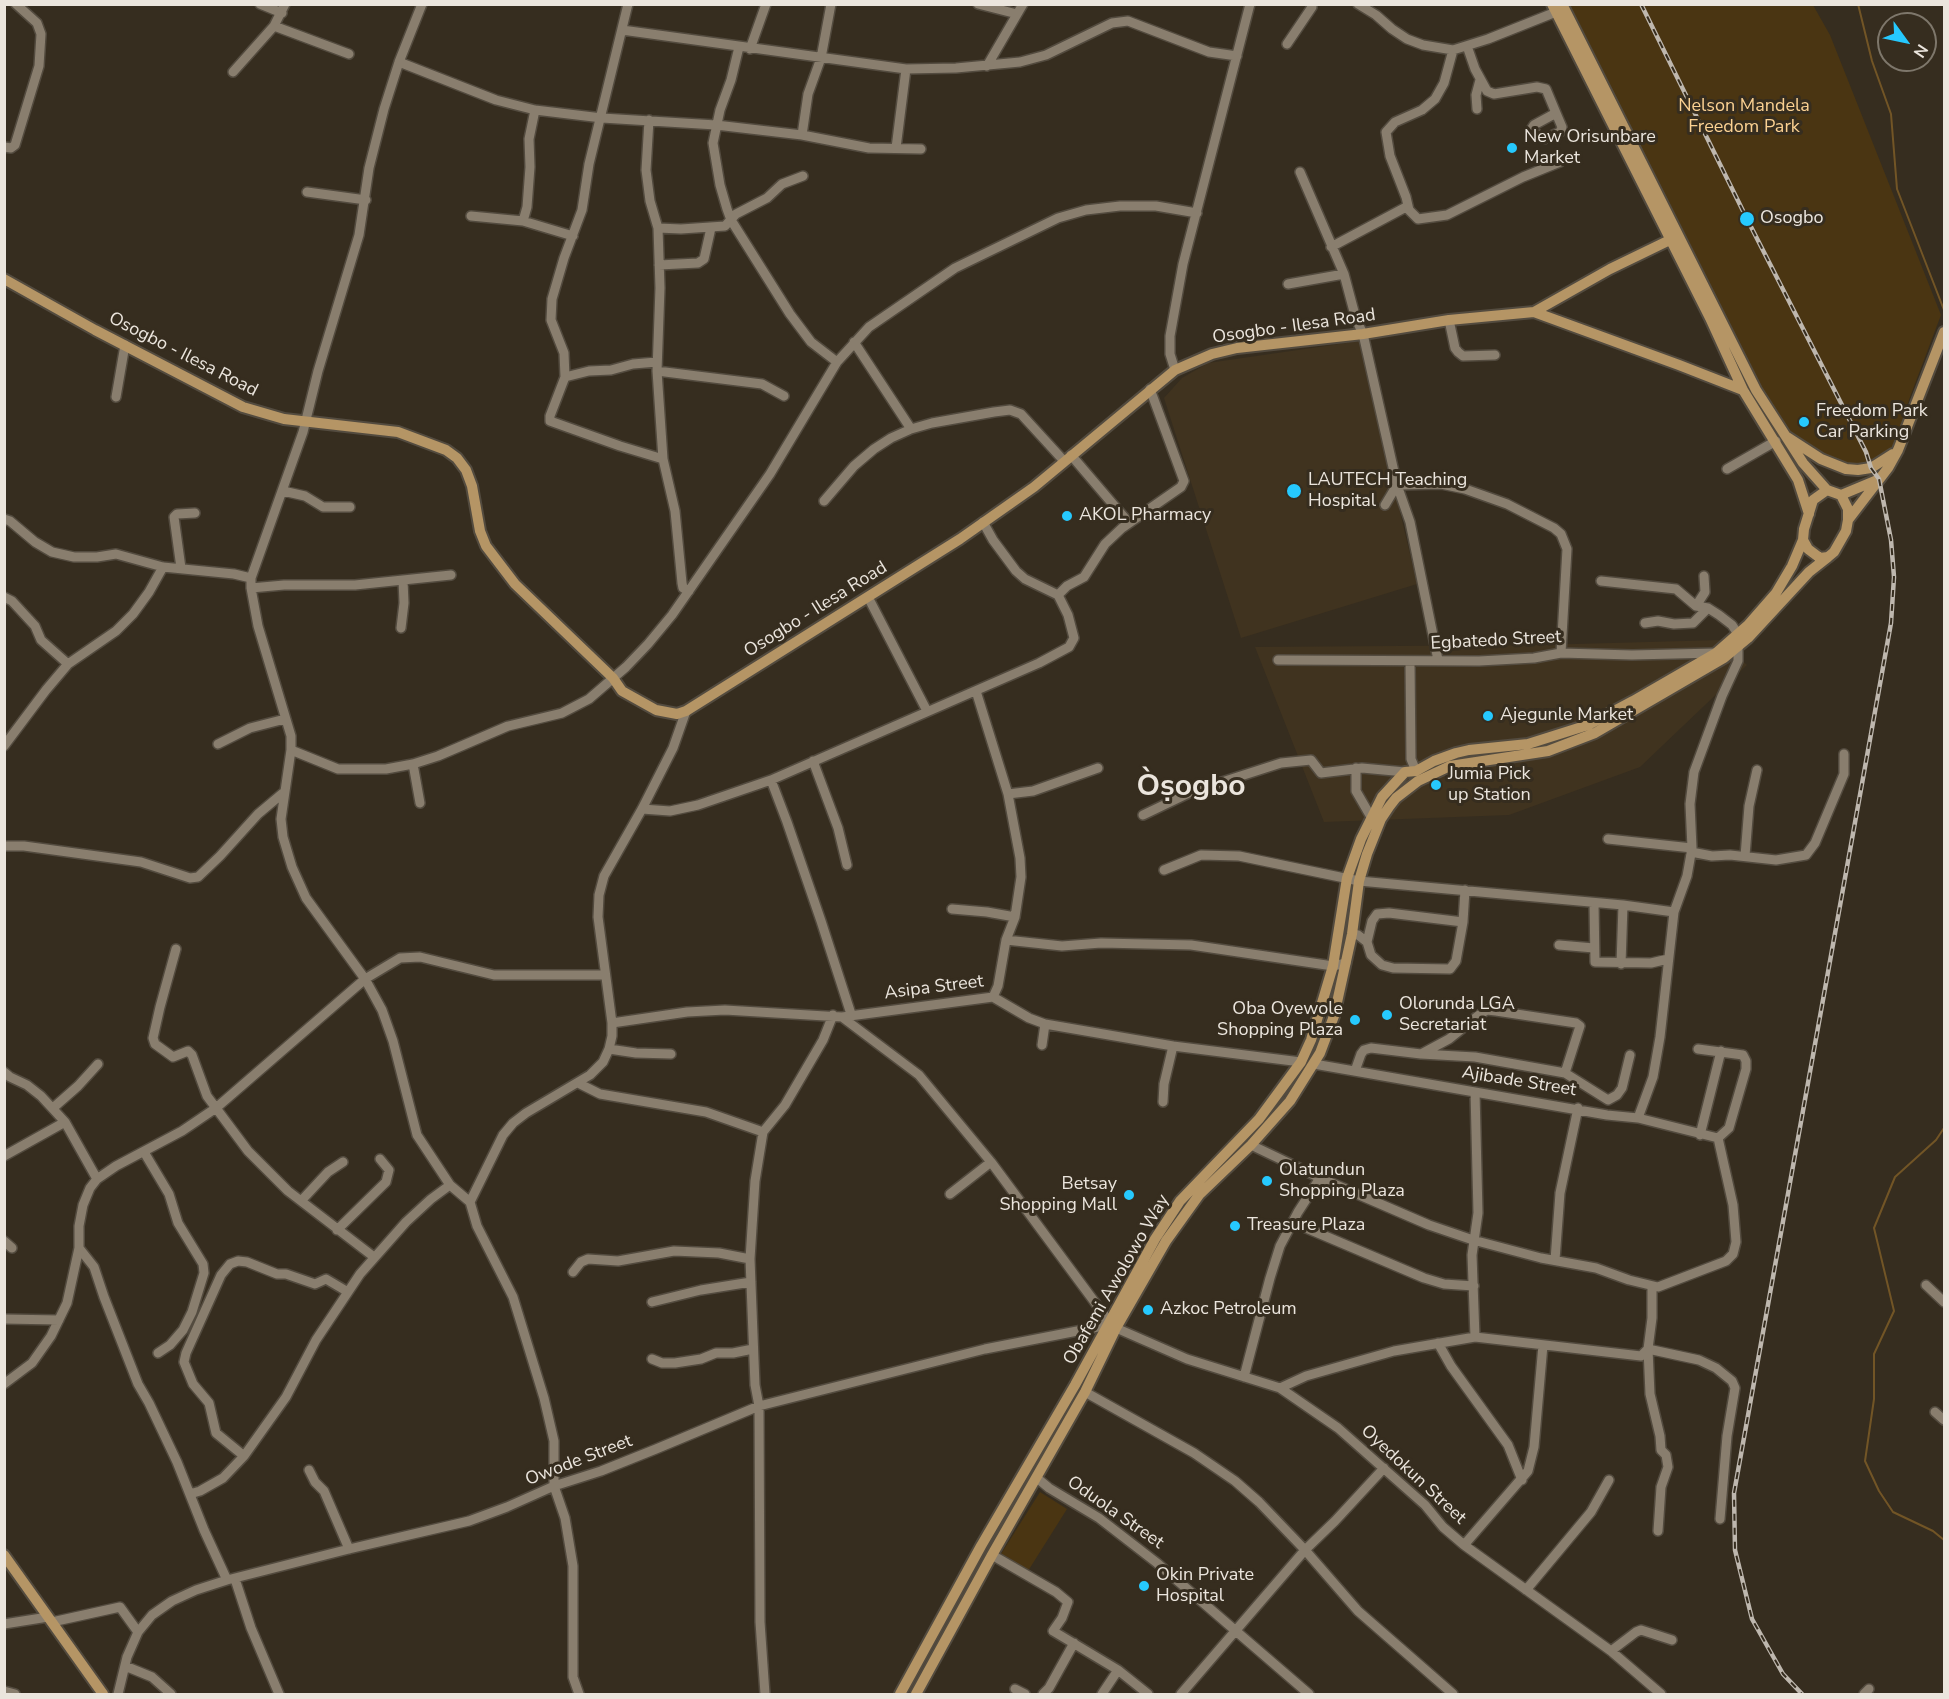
<!DOCTYPE html>
<meta charset="utf-8">
<style>
body{margin:0}
#map{position:relative;width:1949px;height:1699px;overflow:hidden;background:#362d1f;font-family:"Nunito Sans",sans-serif}
canvas{display:block}
.frame{position:absolute;inset:0;border:6px solid #ebe5dd;pointer-events:none}
.north{position:absolute;left:1877px;top:12px;width:60px;height:60px;box-sizing:border-box;background:#362d1f;border:2px solid #7e776b;border-radius:50%;rotate:123deg;font-size:16px;font-weight:700;line-height:24px;text-align:center;color:#ebe5dd}
.north::after{content:'';display:block;margin:auto;width:21px;height:27px;background:#26c9fe;clip-path:polygon(50% 0,100% 100%,50% 72%,0 100%)}
</style>
<div id="map">
<canvas width="1949" height="1699"></canvas>
<div class="frame"></div>
<div class="north">N</div>
</div>
<script>
const c = document.querySelector('canvas').getContext('2d');
c.lineJoin = 'round';
function fill(path, color) { c.fillStyle = color; c.fill(path, 'evenodd'); }
const toPath = rows => new Path2D(rows.map(r => 'M' + r).join(''));
function trace(path, color, width, dash) { c.strokeStyle = color; c.lineWidth = width; c.lineCap = dash ? 'butt' : 'round'; c.setLineDash(dash || []); c.stroke(path); }
function write(font, color, halo, rows, align = 'center') {
  c.font = font + ' "Nunito Sans",sans-serif'; c.lineWidth = 6; c.setLineDash([]); c.textBaseline = 'middle'; c.strokeStyle = halo; c.fillStyle = color; for (const [text, x, y, turn = 0] of rows) {
    c.save(); c.translate(x, y); c.rotate((+turn || 0) * Math.PI / 180); c.textAlign = isNaN(turn) ? turn : align; if (halo) c.strokeText(text, 0, 0); c.fillText(text, 0, 0); c.restore();
  }
}
fill(toPath([
 [1360,341,1417,584,1241,638,1164,398,1182,378,1208,363],
 [1721,640,1747,665,1640,767,1509,815,1324,822,1255,647,1539,645]
]), '#40331f');
fill(toPath([
 [1564,5,1813,5,1830,35,1941,315,1910,397,1888,466,1864,474,1821,458,1782,431],
 [1040,1492,1067,1509,1028,1571,1001,1554]
]), '#4a3512');
trace(toPath([
 [1858,4,1872,61,1891,114,1897,189,1944,310],
 [1944,1128,1936,1140,1895,1177,1874,1228,1894,1311,1874,1354,1874,1399,1865,1461,1879,1491,1893,1512,1933,1531,1944,1540]
]), '#725526', 2);
const minor = toPath([
 [260,4,282,13],
 [422,4,399,62,384,109,369,168,359,235,318,371,303,432,251,578,251,588,258,626,291,736,291,750,281,819,283,837,292,867,306,898,365,979,382,1010,393,1041,417,1135,450,1185,470,1202,477,1226,513,1297,544,1398,554,1441,554,1486,565,1518,573,1566,573,1677,579,1694],
 [628,4,589,164,582,210,564,258,552,299,551,320,564,353,565,377,550,416,550,421,620,446,663,459],
 [978,4,1017,14],
 [1358,4,1376,15,1392,29,1407,39,1423,45,1453,50,1488,39,1556,12],
 [274,26,349,54],
 [622,30,906,69,956,68,1020,62,1046,55,1112,23,1128,21,1209,52,1237,56],
 [1287,44,1312,7],
 [1467,46,1475,69,1487,91,1494,94,1537,87,1546,89,1556,113,1562,127,1560,132,1544,139,1539,137,1532,128,1534,125,1556,113],
 [739,47,731,80,720,110,713,143,720,185,727,209,731,220,790,314,811,342,837,362],
 [750,49,766,4],
 [1453,50,1444,83,1435,99,1422,110,1395,122,1386,132,1390,156,1406,197,1409,210,1418,219,1447,215,1523,177,1560,162],
 [399,62,496,100,535,110,602,118,716,125,802,135,869,148,921,149],
 [987,66,1023,4],
 [233,72,274,26,285,4],
 [1477,109,1476,95,1480,80],
 [649,120,646,170,650,201,658,228,660,288,657,371,663,459,675,511,682,583,683,588,689,591],
 [802,135,808,94,821,58,831,4],
 [4,147,11,148,15,145,39,66,41,34,37,23,16,4],
 [896,148,906,69],
 [1300,172,1344,274,1356,319,1363,334,1397,485,1410,522,1438,660],
 [307,192,366,200],
 [471,216,523,221,573,236],
 [523,221,527,207,530,167,529,139,535,110],
 [658,228,681,229,725,226,736,214,767,198,782,184,803,176],
 [1331,247,1408,206],
 [659,265,698,263,704,259,711,228],
 [1288,284,1344,274],
 [1449,320,1455,348,1458,352,1463,356,1495,355],
 [854,342,911,429],
 [1175,370,1170,354,1170,336,1183,264,1250,4],
 [657,371,762,384,784,396],
 [565,377,589,371,611,370,633,364,657,362],
 [116,397,125,345],
 [1071,455,1129,523],
 [1727,469,1776,441],
 [283,491,305,496,323,507,350,507],
 [824,501,854,466,874,449,891,438,911,429,932,423,994,412,1010,410,1021,414,1064,461],
 [1385,505,1397,485,1441,484,1465,489,1507,504,1554,528,1561,534,1567,549,1561,653],
 [4,519,10,521,35,542,52,552,74,557,97,557,116,554,163,567,234,574,251,578],
 [181,568,174,517,177,514,195,513],
 [1601,581,1676,589,1696,606,1708,608,1719,615,1732,625,1738,634],
 [251,588,284,585,355,585,451,575],
 [1058,595,1067,586,1084,577,1105,544,1122,528,1181,487,1184,481,1150,389],
 [4,597,12,601,35,626,41,640,68,664],
 [868,597,927,711],
 [1696,606,1705,592,1704,576],
 [1645,623,1658,621,1674,624,1693,623,1708,608],
 [401,628,404,603,403,580],
 [1278,660,1479,661,1534,658,1561,653,1632,655,1716,653],
 [1410,662,1411,759,1416,771],
 [976,691,1008,794,1020,858,1021,877,1015,917,1006,940,998,986,993,997],
 [218,744,250,728,285,719],
 [4,746,46,690,68,664,116,631,133,614,149,592,163,567],
 [291,750,338,769,386,769,413,764,438,756,508,726,562,713,589,699,626,667,648,644,672,615,770,474,837,362,869,327,955,268,1058,218,1086,210,1120,206,1156,206,1197,213],
 [813,761,838,828,847,865],
 [413,764,420,803],
 [1356,768,1356,791,1371,817],
 [771,780,787,822,821,921,851,1014],
 [1008,794,1033,791,1098,768],
 [642,809,670,811,698,805,771,780,1039,663,1069,647,1074,638,1068,615,1058,595,1025,579,1016,571,993,540,983,522],
 [1143,815,1191,792,1281,763,1311,760,1321,773,1362,768,1405,772],
 [1608,839,1692,848],
 [4,846,24,846,141,862,190,878,198,877,220,856,258,814,283,793],
 [1691,852,1712,856,1730,855,1776,860,1806,855,1815,843,1844,774,1844,754],
 [1745,856,1749,806,1757,770],
 [1164,870,1201,855,1239,856,1359,881,1623,905,1674,912],
 [1594,903,1595,962,1651,963,1668,959],
 [952,909,987,912,1015,917],
 [1352,934,1358,935,1367,942,1371,955,1382,965,1393,968,1450,969,1456,961,1463,922,1465,890],
 [1006,940,1062,946,1101,943,1191,945,1333,966,1346,963],
 [1367,942,1372,921,1377,914,1389,913,1463,922],
 [1559,945,1594,948],
 [176,949,160,1007,153,1038,155,1044,173,1057,188,1051,192,1055,207,1096,248,1151,288,1191,374,1257],
 [1621,964,1623,905],
 [842,1017,919,1075,991,1162,1105,1316,1106,1325],
 [612,1023,687,1012,725,1010,842,1017,993,997,1029,1018,1045,1024,1173,1046,1301,1062],
 [1042,1045,1045,1024],
 [609,1049,636,1053,671,1054],
 [1698,1049,1743,1055,1746,1061,1746,1069,1729,1128,1718,1138],
 [1423,1053,1449,1039,1479,1015,1487,1010,1496,1011,1576,1023,1580,1026,1565,1073],
 [1314,1064,1607,1115,1638,1118,1718,1138],
 [1355,1071,1361,1054,1364,1050,1371,1048,1421,1054,1475,1057,1565,1073,1608,1100],
 [4,1072,10,1077,27,1085,41,1096,65,1122,97,1179],
 [578,1083,600,1094,706,1112,763,1132],
 [1608,1100,1617,1095,1622,1088,1630,1055],
 [1163,1102,1164,1084,1173,1046],
 [53,1108,78,1086,98,1064],
 [1638,1118,1653,1077,1660,1037,1674,912,1687,876,1692,848,1690,804,1694,772,1722,696,1738,661,1738,646],
 [1700,1135,1721,1051],
 [1251,1145,1320,1178,1429,1225,1473,1240,1541,1258,1596,1268,1629,1280,1658,1287,1726,1261,1733,1254,1736,1242,1733,1205,1718,1138],
 [144,1152,169,1194,178,1223,203,1264,204,1273,192,1312,183,1330,170,1345,158,1353],
 [4,1156,65,1122],
 [950,1194,991,1162],
 [301,1201,328,1172,343,1162],
 [470,1202,503,1135,513,1123,526,1113,590,1075,603,1062,609,1049,612,1036,612,1023,598,917,599,895,604,876,642,809,673,748,686,711],
 [1292,1222,1424,1278,1444,1284,1474,1286],
 [337,1230,386,1182,389,1170,380,1159],
 [4,1241,12,1248],
 [79,1248,94,1267,104,1297,138,1384,149,1403,177,1462,204,1530,227,1580],
 [1555,1260,1560,1193,1578,1108],
 [573,1272,581,1262,588,1259,618,1261,674,1251,719,1253,750,1259],
 [1926,1285,1944,1302],
 [1652,1287,1652,1318,1648,1349,1650,1394,1660,1436,1661,1450,1666,1455,1668,1467,1661,1487,1658,1531],
 [652,1302,701,1290,751,1282],
 [4,1319,59,1320],
 [1116,1328,1187,1359,1280,1388,1338,1428,1425,1505,1443,1527,1464,1545,1611,1651,1661,1694],
 [1475,1337,1472,1255,1478,1213,1475,1092],
 [1438,1343,1451,1366,1508,1445,1522,1480],
 [652,1359,662,1363,675,1363,701,1359,716,1353,733,1353,753,1349],
 [1244,1377,1270,1278,1280,1246,1298,1212,1320,1178],
 [4,1384,32,1363,51,1336,67,1303,79,1248,79,1226,83,1205,90,1188,97,1179,116,1166,182,1131,216,1108,365,979,400,958,420,957,494,975,605,975],
 [1280,1388,1306,1376,1394,1351,1475,1337,1641,1356,1648,1349,1699,1360,1716,1368,1732,1381,1735,1388,1727,1436,1720,1519],
 [1085,1392,1194,1453,1235,1481,1259,1502,1305,1550,1358,1611,1453,1694],
 [1935,1412,1944,1420],
 [244,1456,216,1433,209,1403,193,1384,184,1362,186,1353,221,1275,230,1264,238,1261,247,1262,277,1274,286,1274,315,1284,326,1279,348,1292],
 [309,1470,315,1482,324,1491,349,1549],
 [1037,1478,1049,1488,1099,1518,1157,1563,1309,1694],
 [190,1494,200,1491,223,1478,244,1456,286,1397,316,1340,360,1274,406,1222,431,1199,450,1185],
 [1464,1545,1528,1471,1534,1447,1543,1345],
 [992,1555,1056,1592,1068,1602,1062,1618,1053,1631,1118,1670,1148,1694],
 [235,1579,251,1628,279,1694],
 [1526,1590,1591,1512,1609,1480],
 [52,1622,120,1607,138,1632],
 [4,1624,48,1617],
 [1611,1651,1636,1632,1641,1630,1672,1640],
 [125,1666,152,1677,171,1694],
 [1015,1689,1025,1694],
 [4,1691,15,1694],
 [118,1694,127,1657,138,1632,152,1615,172,1601,196,1590,227,1580,349,1549,469,1521,507,1507,554,1486,601,1471,656,1449,759,1406,985,1349,1108,1325],
 [765,1694,760,1622,759,1406,755,1385,750,1259,755,1181,763,1132,785,1105,823,1040,833,1015],
 [1043,1694,1049,1688,1074,1643],
 [1102,1694,1118,1670],
 [1181,1694,1305,1550,1335,1521,1384,1468],
 [1864,1694,1869,1689]
]);
const major = toPath([
 [1552,4,1710,318,1743,390,1798,480,1809,514],
 [1562,4,1756,390,1803,463,1827,490],
 [4,279,95,330,243,407,284,419,398,432,446,450,457,458,466,470,472,486,480,531,486,546,515,584,613,678,622,691,656,710,677,714,686,711,960,539,1034,487,1175,370,1212,354,1237,348,1363,334,1449,320,1534,312,1679,365,1743,390],
 [1534,312,1610,269,1676,237],
 [1787,437,1821,459,1846,469,1858,470,1871,468,1893,454],
 [1827,490,1841,495,1848,509,1848,520,1846,531,1834,552,1828,557,1820,558,1808,549,1803,540,1804,529,1813,500,1827,490],
 [1841,495,1877,480],
 [1848,520,1888,468,1898,450,1944,332],
 [4,1555,103,1694],
 [900,1694,981,1546,1075,1385,1155,1239,1180,1201,1259,1119,1301,1062,1311,1040,1333,966,1347,878,1361,839,1382,797,1405,772,1416,771,1434,761,1456,753,1469,750,1528,744,1588,725,1633,701,1716,653,1748,625,1776,593,1792,566,1803,540],
 [916,1694,992,1555,1085,1392,1116,1328,1166,1241,1199,1195,1251,1145,1290,1101,1320,1053,1334,1016,1352,934,1359,881,1367,854,1381,819,1389,807,1396,798,1418,781,1450,766,1548,751,1595,733,1724,658,1748,638,1809,572,1828,557]
]);
trace(minor, '#534b3f', 12);
trace(major, '#534b3f', 14);
trace(minor, '#897e6e', 9);
trace(major, '#b59565', 10);
const rail = toPath([
 [1641,4,1747,219,1866,452,1871,468,1879,479,1891,540,1894,577,1891,623,1734,1493,1735,1550,1752,1619,1783,1674,1802,1694]
]);
trace(rail, '#beb7ae', 4.5);
trace(rail, '#362d1f', 2, [7]);
for (const [x, y, r, color] of [
 [1512,148,6,"#26c9fe"],
 [1747,219,8,"#26c9fe"],
 [1804,422,6,"#26c9fe"],
 [1294,491,8,"#26c9fe"],
 [1067,516,6,"#26c9fe"],
 [1488,716,6,"#26c9fe"],
 [1436,785,6,"#26c9fe"],
 [1387,1015,6,"#26c9fe"],
 [1355,1020,6,"#26c9fe"],
 [1267,1181,6,"#26c9fe"],
 [1129,1195,6,"#26c9fe"],
 [1235,1226,6,"#26c9fe"],
 [1148,1310,6,"#26c9fe"],
 [1144,1586,6,"#26c9fe"]
]) { const dot = new Path2D(); dot.arc(x, y, r, 0, 2 * Math.PI); c.fillStyle = color; c.fill(dot); trace(dot, '#362d1f', 2); }
write('18px', '#fbd192', '#362d1f', [
 ["Nelson Mandela",1744,107],
 ["Freedom Park",1744,128]
]);
write('18px', '#ebe5dd', '#362d1f', [
 ["New Orisunbare",1524,138],
 ["Market",1524,159],
 ["Osogbo",1760,219],
 ["Freedom Park",1816,412],
 ["Car Parking",1816,433],
 ["LAUTECH Teaching",1308,481],
 ["Hospital",1308,502],
 ["AKOL Pharmacy",1079,516],
 ["Ajegunle Market",1500,716],
 ["Jumia Pick",1448,775],
 ["up Station",1448,796],
 ["Olorunda LGA",1399,1005],
 ["Secretariat",1399,1026],
 ["Oba Oyewole",1343,1010,"right"],
 ["Shopping Plaza",1343,1031,"right"],
 ["Olatundun",1279,1171],
 ["Shopping Plaza",1279,1192],
 ["Betsay",1117,1185,"right"],
 ["Shopping Mall",1117,1206,"right"],
 ["Treasure Plaza",1247,1226],
 ["Azkoc Petroleum",1160,1310],
 ["Okin Private",1156,1576],
 ["Hospital",1156,1597]
], 'left');
write('18px', '#ebe5dd', '#362d1f', [
 ["Osogbo - Ilesa Road",1294,327,-8],
 ["Osogbo - Ilesa Road",183,355,27],
 ["Osogbo - Ilesa Road",816,610,-32],
 ["Egbatedo Street",1496,641,-3],
 ["Asipa Street",934,988,-7],
 ["Ajibade Street",1519,1082,9],
 ["Obafemi Awolowo Way",1117,1280,-60],
 ["Owode Street",579,1461,-21],
 ["Oyedokun Street",1413,1475,43],
 ["Oduola Street",1115,1513,35]
]);
write('bold 30px', '#ebe5dd', '#362d1f', [
 ["Òṣogbo",1191,788]
]);
</script>
